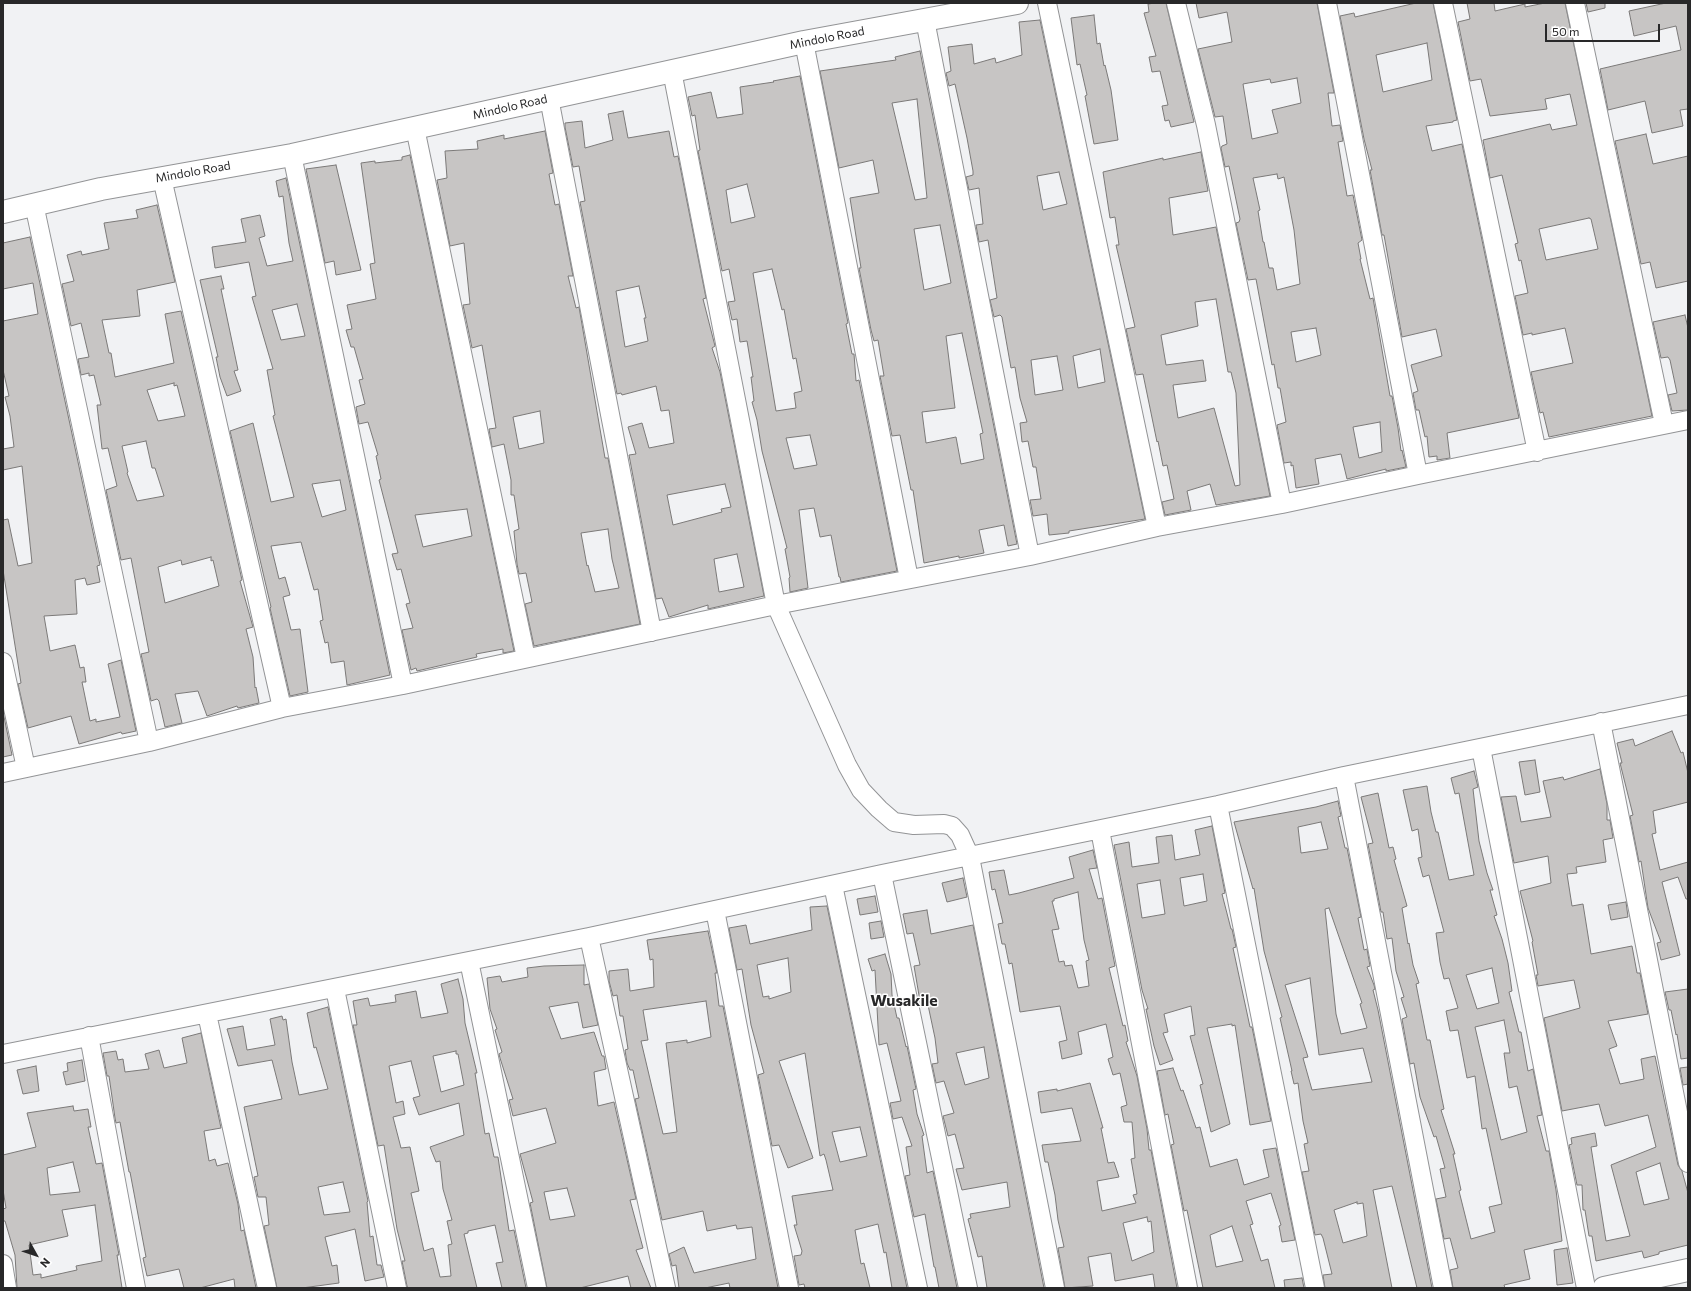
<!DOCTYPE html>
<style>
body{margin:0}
#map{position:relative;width:1691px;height:1291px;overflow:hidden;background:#f1f2f4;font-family:Commissioner,sans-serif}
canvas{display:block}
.frame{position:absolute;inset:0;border:4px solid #282829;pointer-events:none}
.north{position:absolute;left:16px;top:1235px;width:40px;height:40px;-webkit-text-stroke:3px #fff;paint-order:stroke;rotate:130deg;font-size:11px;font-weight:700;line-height:16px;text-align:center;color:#282829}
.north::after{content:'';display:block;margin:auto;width:14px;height:18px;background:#282829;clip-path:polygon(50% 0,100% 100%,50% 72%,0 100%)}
.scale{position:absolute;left:1545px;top:24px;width:115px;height:18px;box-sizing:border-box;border:2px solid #282829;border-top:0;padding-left:5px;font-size:12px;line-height:14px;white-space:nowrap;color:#282829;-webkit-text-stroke:3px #fff;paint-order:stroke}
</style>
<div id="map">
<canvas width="1691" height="1291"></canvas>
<div class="frame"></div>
<div class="north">N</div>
<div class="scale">50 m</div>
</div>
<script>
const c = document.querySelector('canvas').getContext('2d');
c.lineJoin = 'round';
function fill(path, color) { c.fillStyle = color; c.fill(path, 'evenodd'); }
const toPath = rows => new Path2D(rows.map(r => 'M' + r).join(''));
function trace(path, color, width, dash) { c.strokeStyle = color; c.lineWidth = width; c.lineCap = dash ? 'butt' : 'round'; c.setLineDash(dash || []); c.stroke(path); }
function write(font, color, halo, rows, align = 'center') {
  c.font = font + ' Commissioner,sans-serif'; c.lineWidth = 3; c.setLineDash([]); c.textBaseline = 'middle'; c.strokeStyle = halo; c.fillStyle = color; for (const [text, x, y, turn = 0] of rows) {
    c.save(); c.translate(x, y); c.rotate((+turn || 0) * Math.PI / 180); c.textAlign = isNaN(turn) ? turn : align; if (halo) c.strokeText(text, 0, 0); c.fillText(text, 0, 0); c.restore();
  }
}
const building = toPath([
 [1155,3,1166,3,1194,122,1171,127,1169,120,1165,121,1162,106,1168,105,1160,71,1152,72,1149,57,1156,56,1144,13,1149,12,1148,4,1155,3],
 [1196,3,1317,3,1334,93,1328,93,1332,126,1340,125,1343,141,1338,142,1347,196,1353,195,1362,240,1358,243,1361,259,1360,259,1370,299,1373,298,1390,396,1392,396,1398,428,1401,451,1402,450,1406,467,1386,471,1386,469,1347,479,1341,454,1315,459,1319,484,1296,488,1293,465,1291,466,1291,462,1284,463,1277,425,1286,422,1280,388,1278,388,1274,364,1272,365,1256,279,1248,280,1236,223,1239,222,1240,219,1229,166,1225,167,1221,148,1222,146,1227,144,1223,116,1215,117,1198,49,1232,42,1227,12,1199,18,1196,3],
 [1297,78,1301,103,1272,110,1278,133,1252,139,1243,84,1270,79,1271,83,1297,78],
 [1277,174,1278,179,1284,177,1294,230,1300,284,1277,290,1273,268,1269,268,1264,242,1263,242,1258,211,1260,210,1253,178,1277,174],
 [1316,328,1321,355,1296,362,1291,332,1316,328],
 [1380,422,1382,452,1359,458,1353,427,1380,422],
 [1416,3,1433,3,1457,120,1453,121,1453,122,1426,126,1432,151,1462,144,1519,418,1447,433,1450,458,1437,460,1437,456,1429,457,1427,436,1425,437,1419,410,1416,410,1413,393,1418,391,1411,365,1442,356,1436,329,1402,337,1384,235,1382,235,1370,170,1372,170,1364,139,1340,16,1354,13,1355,17,1416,3],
 [1427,43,1432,80,1383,92,1376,55,1427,43],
 [1467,3,1494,3,1495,11,1525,4,1525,7,1545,3,1565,3,1652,416,1549,437,1543,412,1540,413,1531,372,1573,363,1565,328,1532,335,1532,333,1523,335,1515,296,1528,293,1521,260,1519,261,1515,244,1518,243,1502,175,1490,178,1483,140,1550,124,1552,130,1577,125,1570,94,1545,99,1547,109,1490,116,1481,79,1470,81,1458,22,1470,19,1467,3],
 [1589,218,1591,219,1598,249,1546,260,1539,229,1589,218],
 [1586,3,1605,3,1605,8,1588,12,1586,3],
 [1666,3,1688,3,1688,109,1680,110,1683,126,1652,133,1645,101,1608,110,1600,69,1681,50,1676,26,1634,36,1629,11,1666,3],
 [1094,15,1097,44,1100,43,1104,66,1105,65,1111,90,1118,140,1094,144,1085,96,1087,95,1080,64,1077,65,1071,18,1094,15],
 [1040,20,1145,519,1069,531,1069,533,1049,535,1047,514,1033,516,1030,500,1041,499,1036,467,1033,467,1028,441,1022,442,1020,423,1027,422,1020,398,1015,367,1011,368,1002,317,1000,315,994,317,990,300,997,298,988,240,979,242,976,225,983,224,979,188,969,190,966,177,973,175,973,171,967,138,955,84,949,86,946,73,951,71,948,47,972,44,974,64,995,58,996,63,1022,55,1019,22,1040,20],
 [1059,172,1067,204,1043,210,1037,176,1059,172],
 [1100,349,1105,382,1078,388,1073,356,1100,349],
 [1057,356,1063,390,1035,395,1031,360,1057,356],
 [920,51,1017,544,1008,546,1004,525,979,530,984,553,959,558,959,556,924,563,913,490,911,490,900,435,892,436,880,376,884,376,878,340,874,341,871,330,859,268,861,268,850,198,879,193,873,160,839,168,820,71,896,60,895,57,920,51],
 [917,99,927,198,915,200,892,103,917,99],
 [940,225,951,283,924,290,914,229,940,225],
 [962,333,983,433,980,434,984,459,961,464,956,437,926,443,922,412,955,408,946,336,962,333],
 [800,76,848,323,846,324,852,354,854,354,856,381,859,380,897,571,841,582,840,577,839,577,831,535,820,537,814,508,799,510,808,588,790,592,789,578,790,577,785,549,787,548,762,451,757,420,752,402,754,401,751,377,753,377,747,341,740,342,737,319,732,320,728,302,735,301,729,269,722,271,698,151,700,150,695,115,692,116,688,97,711,92,717,118,743,114,740,87,774,82,773,81,800,76],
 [747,184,755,217,731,223,726,190,747,184],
 [772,269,782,310,784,309,793,359,796,358,802,391,794,393,796,408,776,411,753,273,772,269],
 [810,435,817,465,794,469,786,438,810,435],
 [623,111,628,138,669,131,674,157,678,156,706,298,703,299,715,346,712,348,720,372,764,596,708,609,708,605,669,617,662,598,656,599,629,455,636,454,628,427,642,423,649,448,674,443,669,410,661,411,656,386,622,395,621,393,617,394,580,202,585,201,579,166,573,167,565,127,565,123,582,121,585,148,613,140,608,114,623,111],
 [639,286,646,318,644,318,648,341,625,347,616,291,639,286],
 [725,484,731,507,721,509,722,512,673,525,667,495,725,484],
 [737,554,744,587,719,592,714,559,737,554],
 [545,131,553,173,549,174,555,205,559,204,573,276,568,276,576,308,579,307,605,458,608,458,640,624,534,646,525,604,532,602,526,573,519,574,517,564,514,531,519,529,514,495,511,495,511,480,504,444,492,447,489,429,496,428,482,345,472,348,463,305,470,304,464,243,450,246,437,180,447,178,445,151,478,149,477,141,504,135,504,139,545,131],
 [540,411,544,443,519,449,513,417,540,411],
 [608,529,612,559,619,588,595,592,588,565,587,566,581,533,608,529],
 [1646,134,1653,164,1688,156,1688,281,1656,288,1650,262,1641,264,1615,141,1646,134],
 [1201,152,1208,191,1169,198,1173,235,1216,227,1270,496,1216,505,1210,484,1187,491,1191,510,1165,515,1162,502,1174,499,1167,465,1163,466,1158,441,1157,442,1143,374,1136,375,1126,329,1135,327,1116,245,1119,245,1115,217,1110,218,1103,172,1163,158,1163,160,1201,152],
 [1216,299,1228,372,1231,372,1236,393,1240,485,1235,486,1214,408,1178,418,1173,385,1206,381,1203,360,1166,365,1161,335,1198,326,1195,302,1216,299],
 [410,155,514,651,503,653,503,649,476,654,477,657,417,671,416,668,411,670,402,630,413,628,406,604,410,603,401,569,397,570,392,554,398,553,379,480,381,479,376,456,378,455,368,422,359,424,356,407,365,404,359,380,363,379,354,347,351,347,346,330,352,329,347,305,376,299,370,264,375,263,361,163,375,161,375,163,402,160,402,157,410,155],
 [467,509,472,536,423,547,415,515,467,509],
 [336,165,361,270,336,275,334,261,325,263,306,169,336,165],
 [286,178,390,675,347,685,344,661,331,663,328,642,325,643,320,621,323,620,318,589,314,590,301,542,271,546,279,579,285,577,290,595,283,597,291,630,300,629,308,692,290,696,270,608,271,607,230,431,253,423,271,502,294,497,273,416,275,415,267,370,273,369,252,297,256,296,249,262,215,268,212,247,246,242,241,219,260,215,265,236,259,238,267,266,293,261,289,243,283,196,279,197,276,181,286,178],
 [297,304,305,336,281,340,272,310,297,304],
 [340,480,346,510,322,517,312,484,340,480],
 [157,205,175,282,137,290,140,316,102,320,109,353,111,353,115,377,174,363,165,314,181,311,242,580,240,581,253,627,246,629,253,657,255,688,256,687,259,703,238,708,237,706,207,716,198,691,175,694,182,723,165,727,159,701,157,699,151,701,141,654,149,652,131,558,121,560,106,490,117,486,108,448,102,449,97,405,101,405,94,375,89,376,89,373,81,375,78,359,89,357,81,323,71,326,62,284,74,281,67,255,81,251,82,255,109,249,104,223,138,218,136,210,157,205],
 [174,383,174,386,177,385,185,416,158,421,147,390,174,383],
 [146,441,152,468,155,468,164,496,137,501,127,473,128,472,122,446,146,441],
 [211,557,211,561,213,560,219,586,165,603,158,567,181,560,182,565,211,557],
 [30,237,100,565,97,566,100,582,87,585,85,578,75,580,77,614,44,616,50,651,75,645,80,668,84,667,86,682,82,682,90,721,96,719,96,722,120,717,108,664,121,660,136,731,122,734,121,732,79,744,71,716,28,728,18,684,21,683,3,570,3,520,8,519,18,566,32,563,22,466,3,470,3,449,14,447,10,416,5,397,9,396,3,370,3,321,38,314,33,283,3,289,3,243,30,237],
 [221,276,224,289,221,289,238,370,234,371,241,391,227,396,220,377,216,357,218,357,200,280,221,276],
 [1685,315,1688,328,1688,410,1672,411,1668,395,1677,393,1670,360,1668,357,1661,358,1653,322,1685,315],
 [3,712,12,755,3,757,3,712],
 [1672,731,1681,753,1683,752,1688,773,1688,802,1653,811,1656,833,1652,834,1660,870,1688,862,1688,899,1686,899,1678,877,1662,882,1680,955,1661,960,1657,943,1661,942,1648,908,1641,861,1639,862,1630,816,1633,815,1620,763,1622,763,1617,743,1633,739,1635,746,1672,731],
 [1535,760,1540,792,1525,795,1519,762,1535,760],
 [1600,769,1607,804,1607,820,1610,820,1613,838,1603,840,1606,862,1576,867,1577,873,1567,874,1572,906,1583,904,1591,954,1632,946,1637,973,1640,973,1648,1014,1608,1021,1617,1046,1609,1049,1620,1084,1644,1079,1641,1059,1655,1056,1678,1165,1682,1171,1688,1193,1688,1245,1659,1252,1659,1254,1644,1258,1642,1251,1596,1261,1592,1236,1589,1236,1585,1210,1583,1210,1582,1185,1577,1185,1569,1145,1572,1144,1571,1138,1595,1133,1597,1146,1591,1147,1606,1241,1630,1236,1611,1165,1656,1147,1648,1115,1605,1126,1599,1104,1562,1111,1544,1018,1580,1008,1574,980,1538,986,1536,975,1538,975,1532,942,1533,941,1520,891,1551,883,1548,856,1514,863,1501,797,1516,796,1521,822,1551,817,1543,781,1563,777,1564,780,1600,769],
 [1660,1163,1669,1199,1644,1205,1636,1172,1660,1163],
 [1474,771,1478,787,1473,789,1479,841,1487,873,1493,890,1490,890,1497,915,1494,916,1502,939,1508,963,1512,991,1509,992,1519,1032,1521,1032,1528,1071,1533,1069,1542,1115,1537,1116,1546,1151,1549,1151,1556,1190,1562,1241,1524,1250,1530,1279,1504,1285,1505,1288,1453,1288,1450,1270,1458,1268,1450,1238,1444,1239,1436,1199,1446,1197,1440,1169,1445,1168,1436,1136,1434,1137,1420,1097,1414,1063,1410,1064,1402,1019,1407,1017,1401,998,1404,997,1396,971,1392,938,1387,939,1383,912,1381,912,1368,844,1373,843,1361,797,1378,793,1389,848,1393,847,1396,859,1394,860,1407,906,1402,908,1408,944,1409,943,1413,965,1419,983,1416,984,1427,1040,1430,1040,1444,1109,1441,1110,1455,1154,1453,1154,1461,1190,1459,1191,1471,1239,1495,1232,1489,1207,1502,1204,1486,1128,1482,1129,1475,1076,1467,1078,1458,1030,1450,1031,1446,1011,1458,1008,1449,978,1444,979,1440,962,1436,933,1444,932,1429,875,1423,877,1418,858,1422,857,1418,829,1412,831,1403,790,1427,786,1431,812,1436,832,1438,832,1449,880,1474,875,1459,793,1455,794,1451,778,1474,771],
 [1492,968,1499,1003,1477,1009,1466,975,1492,968],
 [1504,1020,1510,1053,1504,1053,1509,1088,1517,1086,1527,1132,1501,1140,1475,1027,1504,1020],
 [1338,801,1341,816,1338,817,1345,848,1347,848,1361,917,1358,918,1364,950,1367,949,1370,966,1367,967,1374,985,1375,989,1373,990,1378,1010,1432,1288,1417,1288,1392,1186,1373,1190,1392,1288,1325,1288,1323,1275,1332,1274,1323,1238,1321,1234,1315,1235,1302,1172,1309,1171,1304,1144,1308,1143,1303,1121,1298,1083,1294,1084,1291,1071,1292,1071,1280,1018,1282,1017,1264,951,1254,888,1253,889,1234,822,1316,807,1338,801],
 [1321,822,1328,849,1301,853,1298,827,1321,822],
 [1329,908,1362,1003,1360,1004,1367,1028,1341,1034,1336,1014,1325,909,1329,908],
 [1310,978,1319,1055,1363,1048,1372,1082,1312,1090,1303,1058,1308,1057,1285,985,1310,978],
 [1357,1202,1357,1204,1363,1203,1367,1236,1343,1243,1334,1210,1357,1202],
 [1212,826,1225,893,1222,894,1231,929,1232,929,1236,947,1233,948,1250,1027,1252,1027,1271,1121,1250,1125,1235,1025,1232,1026,1232,1024,1207,1028,1230,1124,1211,1132,1200,1085,1203,1084,1190,1036,1195,1035,1191,1006,1164,1014,1168,1032,1163,1033,1173,1060,1160,1065,1154,1046,1146,1009,1148,1009,1142,990,1114,845,1129,842,1132,867,1159,863,1156,837,1172,835,1175,860,1200,855,1195,830,1212,826],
 [1203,874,1207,901,1184,906,1180,878,1203,874],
 [1160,880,1165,914,1142,918,1137,884,1160,880],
 [1093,850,1097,868,1089,869,1098,899,1102,898,1115,966,1109,968,1123,1026,1125,1025,1128,1041,1126,1042,1137,1076,1147,1129,1149,1150,1151,1150,1177,1288,1155,1288,1153,1274,1115,1281,1111,1253,1088,1257,1093,1286,1065,1288,1058,1248,1064,1247,1058,1220,1055,1195,1048,1162,1045,1162,1042,1145,1081,1141,1072,1108,1041,1113,1038,1092,1057,1089,1057,1091,1090,1083,1103,1128,1101,1128,1108,1163,1114,1162,1119,1177,1097,1181,1102,1211,1136,1203,1133,1195,1137,1194,1131,1159,1135,1158,1132,1122,1124,1122,1121,1107,1127,1105,1120,1073,1113,1075,1108,1059,1113,1057,1106,1024,1078,1032,1082,1054,1062,1059,1059,1042,1067,1040,1060,1006,1020,1012,1012,963,1009,964,1005,944,1002,944,998,924,1003,923,995,889,992,890,989,872,1004,870,1009,895,1019,893,1074,878,1069,857,1093,850],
 [1078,892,1084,940,1089,960,1086,961,1089,986,1078,988,1072,965,1065,966,1064,961,1059,962,1052,930,1059,929,1052,901,1054,901,1054,899,1078,892],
 [1147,1217,1148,1222,1151,1221,1154,1252,1132,1261,1123,1223,1147,1217],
 [963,878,967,897,947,902,942,883,963,878],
 [875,896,878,912,860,915,857,899,875,896],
 [1626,902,1628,917,1611,920,1608,905,1626,902],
 [827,906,907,1288,892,1288,886,1252,884,1253,878,1224,855,1230,861,1264,864,1263,870,1288,805,1288,804,1284,799,1285,794,1256,801,1255,802,1251,794,1225,797,1225,792,1196,833,1190,826,1160,824,1154,820,1156,805,1053,779,1061,813,1158,788,1168,779,1145,772,1146,758,1075,764,1073,751,1025,742,969,737,970,729,928,746,925,750,944,812,930,810,907,827,906],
 [788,958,791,992,769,999,769,996,763,997,757,965,788,958],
 [860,1127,867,1156,840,1162,832,1132,860,1127],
 [927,910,931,934,973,925,1044,1288,987,1288,982,1256,978,1257,968,1219,971,1218,970,1214,1010,1207,1007,1182,962,1190,956,1169,964,1168,955,1134,948,1136,943,1116,954,1113,944,1081,936,1083,932,1064,938,1063,935,1038,928,1005,921,1007,914,966,920,965,913,933,907,934,903,914,927,910],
 [984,1047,989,1078,965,1085,956,1053,984,1047],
 [881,921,884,937,871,939,869,923,881,921],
 [708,931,717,973,715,973,719,1006,723,1006,778,1288,730,1288,729,1283,705,1288,679,1288,676,1265,672,1266,669,1254,684,1247,694,1273,756,1259,752,1227,737,1229,736,1225,707,1231,703,1211,662,1220,635,1099,639,1098,633,1070,630,1070,627,1063,625,1050,628,1049,623,1016,620,1016,617,995,613,996,609,981,609,971,628,969,630,991,654,987,653,959,650,960,647,940,708,931],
 [706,1001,711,1037,687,1043,687,1040,666,1043,677,1132,663,1134,641,1041,648,1040,643,1010,706,1001],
 [885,954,891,974,892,995,897,1018,899,1018,906,1047,907,1046,916,1089,913,1090,917,1114,924,1135,922,1136,927,1173,933,1171,957,1288,939,1288,935,1267,934,1267,925,1214,914,1217,905,1176,910,1175,906,1147,912,1146,902,1117,893,1119,890,1103,901,1101,887,1043,879,1045,875,970,872,971,868,959,885,954],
 [584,965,584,985,589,984,598,1025,583,1028,578,1002,549,1007,561,1039,594,1032,602,1056,604,1056,606,1069,594,1072,598,1106,614,1102,636,1199,630,1200,643,1248,636,1250,651,1288,631,1288,628,1276,580,1288,547,1288,530,1203,533,1202,520,1154,556,1143,546,1108,513,1116,509,1100,513,1099,500,1058,499,1054,502,1052,495,1030,497,1029,490,1009,487,978,500,976,502,982,528,977,527,968,544,966,584,965],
 [567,1188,575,1216,550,1220,544,1192,567,1188],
 [458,979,463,999,465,1023,477,1073,475,1073,485,1134,489,1133,494,1157,498,1157,509,1231,514,1230,526,1288,502,1288,496,1263,503,1262,495,1225,468,1231,468,1233,464,1234,477,1288,408,1288,407,1286,402,1261,405,1261,397,1229,384,1145,378,1146,353,1025,357,1025,353,1001,368,998,370,1006,396,1002,395,995,416,991,421,1018,448,1013,441,984,458,979],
 [456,1051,456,1054,458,1054,464,1085,441,1092,433,1056,456,1051],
 [411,1061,420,1096,413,1098,419,1115,459,1103,464,1135,430,1147,436,1162,440,1161,443,1189,452,1220,447,1221,452,1244,448,1245,451,1276,440,1277,433,1248,424,1251,411,1193,419,1191,410,1147,401,1148,393,1117,405,1114,403,1101,396,1103,389,1066,411,1061],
 [1688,989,1688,1058,1681,1059,1677,1034,1676,1035,1671,1010,1669,1010,1665,992,1688,989],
 [328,1007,368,1201,367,1202,370,1237,373,1236,377,1265,381,1265,384,1277,365,1281,355,1229,325,1237,332,1266,337,1265,339,1283,302,1288,277,1288,264,1226,269,1225,266,1197,258,1197,254,1177,258,1176,244,1107,282,1099,272,1060,238,1066,227,1029,243,1026,247,1050,275,1045,270,1019,282,1016,283,1020,286,1019,292,1062,299,1095,328,1089,316,1047,314,1048,307,1013,328,1007],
 [343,1182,350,1212,324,1215,318,1187,343,1182],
 [201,1033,221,1128,204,1131,209,1161,215,1159,217,1166,228,1163,238,1204,241,1231,244,1230,256,1288,235,1288,234,1279,200,1288,184,1288,179,1269,147,1276,143,1258,146,1257,130,1172,129,1172,120,1122,116,1123,115,1118,109,1076,107,1076,103,1053,116,1051,118,1060,123,1059,125,1072,149,1069,145,1054,159,1050,164,1068,187,1063,182,1038,201,1033],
 [82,1060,85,1081,66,1085,63,1072,68,1071,67,1063,82,1060],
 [36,1066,39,1091,23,1094,17,1070,36,1066],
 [1688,1067,1688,1084,1683,1085,1680,1068,1688,1067],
 [1173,1068,1181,1091,1183,1090,1196,1128,1200,1127,1210,1167,1237,1159,1244,1185,1269,1177,1263,1150,1276,1148,1295,1240,1282,1242,1279,1226,1281,1225,1271,1193,1246,1201,1253,1224,1250,1225,1261,1261,1268,1259,1275,1288,1203,1288,1187,1210,1184,1211,1171,1145,1174,1144,1168,1114,1165,1115,1157,1071,1173,1068],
 [1232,1226,1243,1261,1216,1267,1210,1235,1232,1226],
 [73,1106,74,1111,88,1109,91,1127,88,1127,96,1164,102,1163,119,1255,117,1255,122,1288,17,1288,15,1255,5,1221,3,1221,3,1209,6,1208,3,1190,3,1155,36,1147,27,1113,73,1106],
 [73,1162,80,1192,50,1195,47,1168,73,1162],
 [95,1205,102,1261,76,1266,77,1270,41,1278,41,1274,33,1275,29,1245,68,1236,62,1210,95,1205],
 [1567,1248,1573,1283,1557,1285,1554,1250,1567,1248],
 [1302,1278,1304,1288,1285,1288,1284,1280,1302,1278]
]);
fill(building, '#c7c5c4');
trace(building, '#7b7978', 1);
const minor = toPath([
 [1047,3,1157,527],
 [1176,3,1206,125,1282,504],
 [1327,3,1418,475,1688,420],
 [1443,3,1537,452],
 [1575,3,1664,424],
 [925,20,1030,556],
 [804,42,909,579],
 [672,71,776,605,847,765,861,790,879,809,894,822,914,825,944,824,952,826,960,835,970,857,1055,1288],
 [549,98,652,632],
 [415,128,526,658],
 [292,155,403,685],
 [162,178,282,708],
 [34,204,149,742],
 [3,662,26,768],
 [1601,722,1688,1163],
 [1481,748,1586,1288],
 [3,773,149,742,282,708,403,685,776,605,1030,556,1157,527,1282,504,1418,475],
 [1344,776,1443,1288],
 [1218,805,1315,1288],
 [1100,830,1188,1288],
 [882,874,968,1288],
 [833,885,918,1288],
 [715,910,789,1288],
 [589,937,666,1288],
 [469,961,537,1288],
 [335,989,397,1288],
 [207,1014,267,1288],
 [89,1036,136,1288],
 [3,1054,589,937,882,874,1218,805,1344,776,1688,705],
 [3,1264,7,1288]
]);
const tertiary = toPath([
 [3,212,101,189,292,155,804,42,1017,3],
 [1604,1288,1688,1270]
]);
trace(minor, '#939496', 20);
trace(tertiary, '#939496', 24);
trace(minor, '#fff', 18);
trace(tertiary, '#fff', 22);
write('12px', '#282829', '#fff', [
 ["Mindolo Road",827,38,-11],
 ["Mindolo Road",510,107,-13],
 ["Mindolo Road",193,172,-10]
]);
write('bold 16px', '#282829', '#fff', [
 ["Wusakile",904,1001]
]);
</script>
